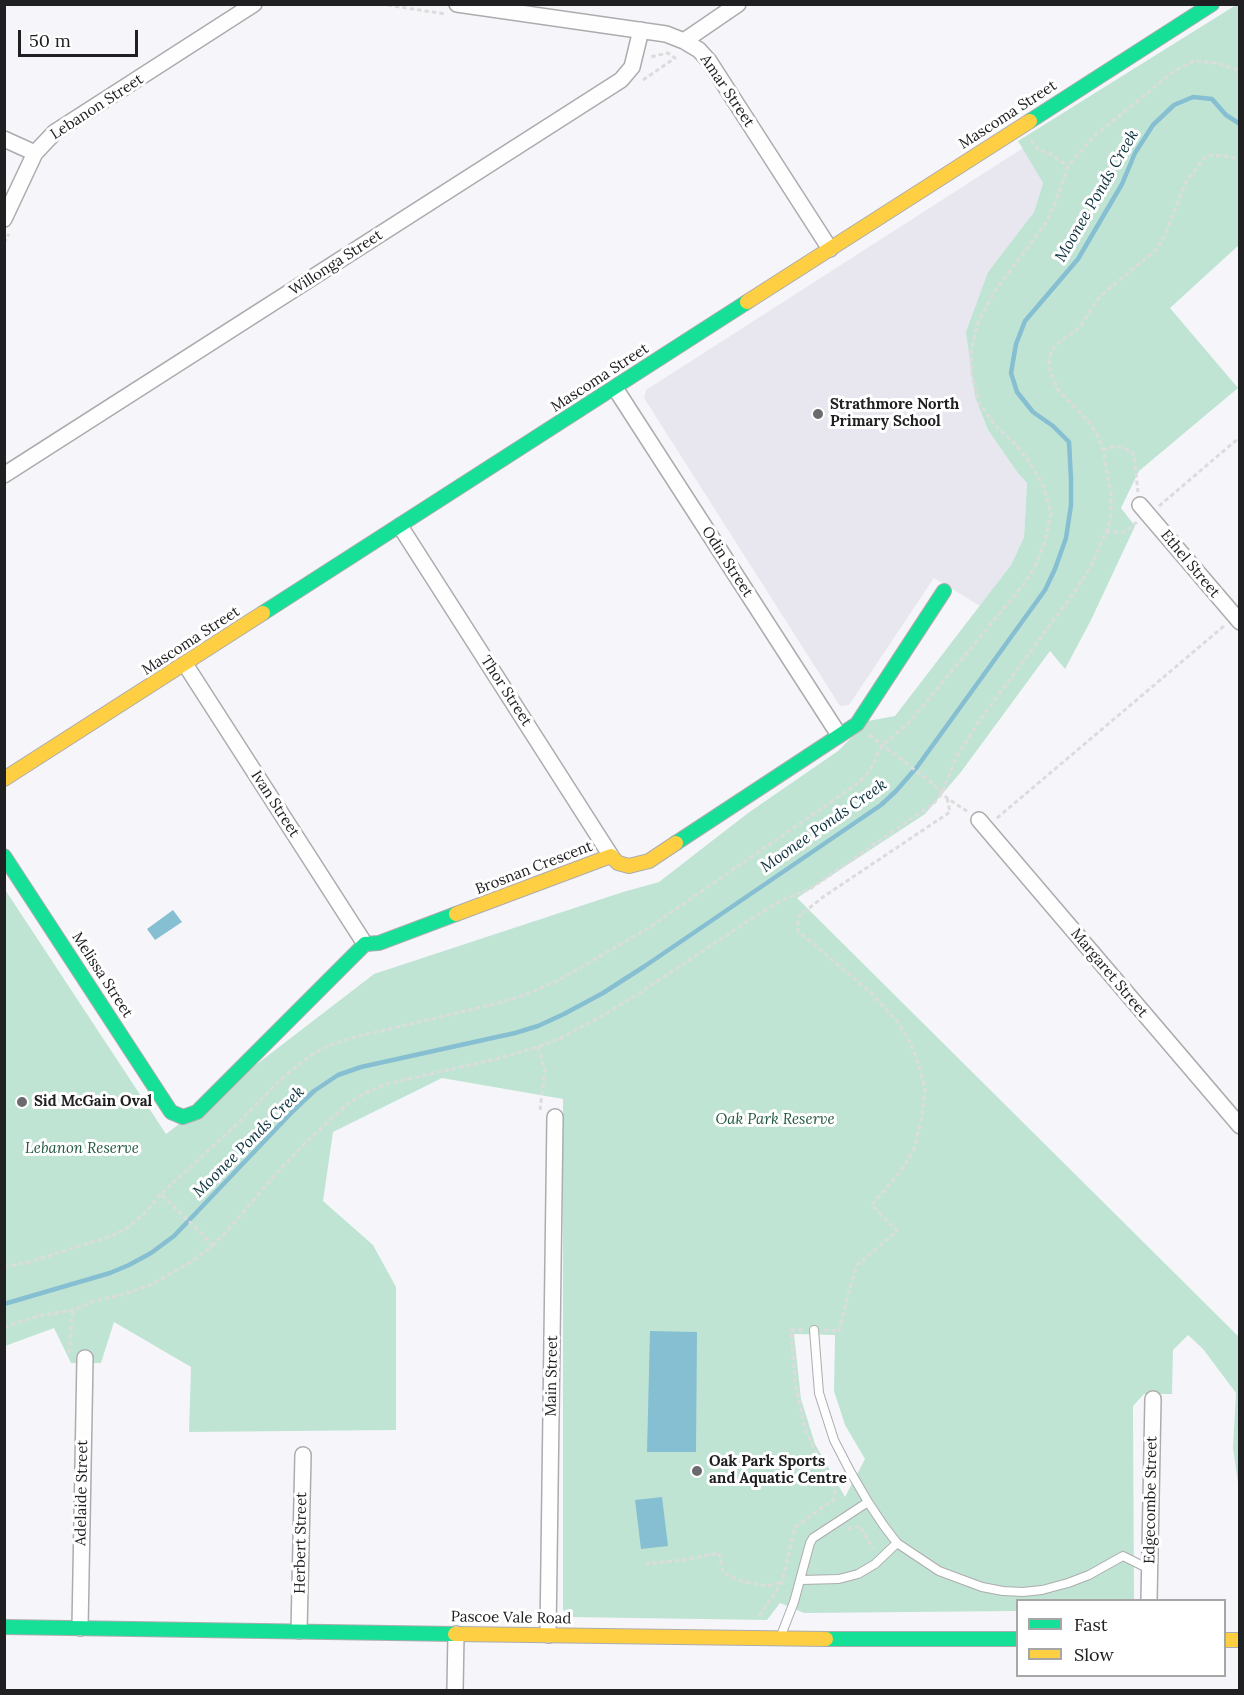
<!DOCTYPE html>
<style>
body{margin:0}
#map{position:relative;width:1244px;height:1695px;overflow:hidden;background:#f6f6fa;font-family:Lora,serif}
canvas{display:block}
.frame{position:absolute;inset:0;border:6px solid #202022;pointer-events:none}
.legend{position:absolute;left:1016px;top:1599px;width:210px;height:78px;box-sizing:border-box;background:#fff;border:2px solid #a6a6a7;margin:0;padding:8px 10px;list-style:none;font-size:18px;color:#202022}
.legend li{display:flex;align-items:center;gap:12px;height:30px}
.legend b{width:30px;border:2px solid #a6a6a7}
.scale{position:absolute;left:18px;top:30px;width:120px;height:27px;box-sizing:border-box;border:3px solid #202022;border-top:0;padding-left:8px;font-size:18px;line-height:21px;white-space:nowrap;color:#202022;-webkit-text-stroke:4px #fff;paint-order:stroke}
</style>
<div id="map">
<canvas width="1244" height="1695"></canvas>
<div class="frame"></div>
<ul class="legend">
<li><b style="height:8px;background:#16e098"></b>Fast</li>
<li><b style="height:8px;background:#ffcf43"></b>Slow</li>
</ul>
<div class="scale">50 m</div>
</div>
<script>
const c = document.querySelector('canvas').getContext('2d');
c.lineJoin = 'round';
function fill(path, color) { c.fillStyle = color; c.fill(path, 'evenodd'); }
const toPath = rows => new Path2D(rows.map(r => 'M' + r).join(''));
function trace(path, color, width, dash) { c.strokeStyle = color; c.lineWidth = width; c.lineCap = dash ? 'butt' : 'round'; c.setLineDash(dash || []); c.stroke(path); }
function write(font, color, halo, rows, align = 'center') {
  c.font = font + ' Lora,serif'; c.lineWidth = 6; c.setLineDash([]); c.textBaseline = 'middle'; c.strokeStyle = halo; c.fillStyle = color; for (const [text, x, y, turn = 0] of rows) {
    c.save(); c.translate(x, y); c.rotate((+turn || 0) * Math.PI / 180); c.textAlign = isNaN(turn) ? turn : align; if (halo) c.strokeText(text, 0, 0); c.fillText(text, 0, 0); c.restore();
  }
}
fill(toPath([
 [1023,148,1043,183,1034,212,988,272,975,397,988,430,1017,472,1027,483,1024,537,1011,565,980,606,934,578,849,705,840,706,644,398,646,390]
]), '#e8e7ef');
fill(toPath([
 [1236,5,1239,5,1239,245,1170,308,1238,388,1139,471,1121,508,1135,526,1091,620,1065,669,1050,651,961,772,925,814,797,898,1239,1337,1239,1490,1233,1448,1236,1393,1203,1349,1188,1335,1173,1350,1172,1394,1144,1394,1133,1406,1134,1600,1018,1600,1017,1611,804,1613,780,1603,767,1620,568,1617,563,1609,563,1099,442,1078,333,1132,323,1201,373,1245,396,1287,396,1430,189,1432,191,1367,114,1322,101,1363,71,1363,54,1328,5,1346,4,888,166,1134,374,974,623,892,659,882,748,813,838,751,868,721,895,716,1011,565,1024,537,1027,483,1017,472,988,430,975,397,966,332,988,272,1034,212,1043,183,1018,141],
 [794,1334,835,1335,834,1391,845,1425,865,1459,845,1497,815,1444,801,1399]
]), '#c0e4d4');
fill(toPath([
 [173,910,182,922,155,940,147,929],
 [650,1331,697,1332,696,1452,647,1452],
 [662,1497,668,1546,641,1549,635,1500]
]), '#86bed2');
trace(toPath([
 [4,1304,110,1273,129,1265,151,1253,174,1236,293,1111,314,1091,338,1075,361,1067,515,1033,538,1026,564,1014,603,993,645,966,881,805,896,791,917,767,1045,590,1055,569,1066,538,1071,505,1071,479,1069,442,1053,426,1033,412,1017,392,1011,373,1016,344,1025,321,1078,259,1122,184,1135,153,1153,125,1174,105,1193,97,1212,99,1226,115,1240,124]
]), '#86bed2', 4.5);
const lane = toPath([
 [897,1543,939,1571,982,1587,1003,1591,1023,1592,1042,1590,1068,1583,1089,1575,1123,1556,1149,1569],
 [801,1580,839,1579,858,1574,875,1564,897,1543,884,1526,868,1502,850,1471,834,1440,819,1393,814,1330],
 [780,1638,794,1602,810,1543,813,1538,868,1502]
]);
const street = toPath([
 [457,4,666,34,684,41,699,50,709,61,830,249],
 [684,41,738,4],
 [4,139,35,153],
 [4,219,35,153,55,132,254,4],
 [615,388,839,735],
 [4,475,621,80,632,67,641,30],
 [1140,505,1240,622],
 [400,526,611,856],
 [185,664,365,944],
 [979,820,1240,1126],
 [1149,1600,1153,1399],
 [80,1628,85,1358],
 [299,1631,303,1455],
 [548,1635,555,1117],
 [455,1690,456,1634]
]);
const fast = toPath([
 [1030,121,1212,4],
 [263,613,747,302],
 [676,843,857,724,944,591],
 [4,856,171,1112,183,1117,197,1112,365,944,379,943,456,914],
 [4,1627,455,1634],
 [826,1639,1018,1639]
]);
const slow = toPath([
 [747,302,1030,121],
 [4,779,263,613],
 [456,914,611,856,618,863,629,866,649,861,676,843],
 [455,1634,826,1639],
 [1224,1640,1240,1640]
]);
trace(lane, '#acacaf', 10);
trace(street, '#acacaf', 18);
trace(fast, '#acacaf', 16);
trace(slow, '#acacaf', 16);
trace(toPath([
 [380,4,446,14],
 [643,80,675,58,668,53,650,57],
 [1031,140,1038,149,1050,154,1068,166],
 [4,243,9,234],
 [1103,450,1115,446,1131,451,1134,456,1138,492],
 [1159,506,1240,437],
 [1106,532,1125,532,1137,522],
 [869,735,932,783,947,798,968,812],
 [997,818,1224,626],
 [538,1047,545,1070,540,1110],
 [212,1246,227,1231,274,1176,305,1143,350,1102,367,1092,386,1084,492,1060,538,1047,561,1038,600,1017,635,996,748,921,782,900,810,889,934,803,942,793,956,758,977,724,1073,594,1090,568,1108,527,1111,514,1111,495,1103,450,1097,434,1089,422,1058,390,1050,371,1049,362,1051,352,1055,346,1062,340,1080,327,1100,296,1156,250,1165,235,1186,182,1203,159,1212,155,1224,156,1240,159],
 [4,1267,29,1262,111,1236,126,1229,146,1212,161,1194],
 [4,1327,38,1316,73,1310,94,1301,125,1294,150,1285,191,1262,212,1246,204,1236,161,1194,236,1125,280,1080,303,1061,323,1048,351,1038,499,1003,527,994,559,980,647,929,854,786,865,777,872,766,882,745,907,725,1024,584,1036,564,1045,541,1051,513,1043,485,1030,463,1016,445,995,425,979,403,972,376,971,351,977,325,994,292,1046,223,1055,203,1068,166,1093,137,1173,72,1193,61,1217,63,1240,71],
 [824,1330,839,1331,847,1298,857,1265,897,1231,872,1205,903,1168,915,1147,922,1116,925,1089,918,1062,908,1038,897,1021,869,991,798,931,798,917,823,897,950,812,947,798],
 [69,1353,73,1310],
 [849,1527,850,1529,860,1526,873,1549],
 [645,1564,684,1560,719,1553,723,1573,744,1582,768,1586,781,1582],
 [759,1616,782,1582,795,1527,834,1499,835,1491,805,1430,795,1381,791,1330,803,1330]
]), '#dcdcdc', 3, [4.5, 3]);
trace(lane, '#fefefe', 8);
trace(street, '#fefefe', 15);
trace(fast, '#16e098', 14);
trace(slow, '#ffcf43', 14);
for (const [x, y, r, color] of [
 [818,414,6,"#6b6b6e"],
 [22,1102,6,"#6b6b6e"],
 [697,1471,6,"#6b6b6e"]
]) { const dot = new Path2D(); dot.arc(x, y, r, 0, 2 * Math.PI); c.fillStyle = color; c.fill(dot); trace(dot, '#fff', 2); }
write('15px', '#202022', '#fff', [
 ["Amar Street",727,91,56],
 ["Lebanon Street",97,107,-33],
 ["Mascoma Street",1008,115,-33],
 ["Willonga Street",336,263,-33],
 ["Mascoma Street",600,378,-33],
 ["Odin Street",727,562,57],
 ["Ethel Street",1190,564,50],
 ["Mascoma Street",191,641,-33],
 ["Thor Street",506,691,57],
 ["Ivan Street",275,804,57],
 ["Brosnan Crescent",534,868,-21],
 ["Margaret Street",1109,973,50],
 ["Melissa Street",102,975,57],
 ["Main Street",552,1376,-89],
 ["Adelaide Street",82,1493,-89],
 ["Edgecombe Street",1151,1500,-89],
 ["Herbert Street",301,1543,-89],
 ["Pascoe Vale Road",511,1618,1]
]);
write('bold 15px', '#202022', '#fff', [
 ["Strathmore North",830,405],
 ["Primary School",830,422],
 ["Sid McGain Oval",34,1102],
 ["Oak Park Sports",709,1462],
 ["and Aquatic Centre",709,1479]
], 'left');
write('italic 15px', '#225941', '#fff', [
 ["Oak Park Reserve",775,1120],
 ["Lebanon Reserve",82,1149]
]);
write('italic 16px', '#0b323e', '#fff', [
 ["Moonee Ponds Creek",1097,196,-60],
 ["Moonee Ponds Creek",824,826,-35],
 ["Moonee Ponds Creek",249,1142,-45]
]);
</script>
